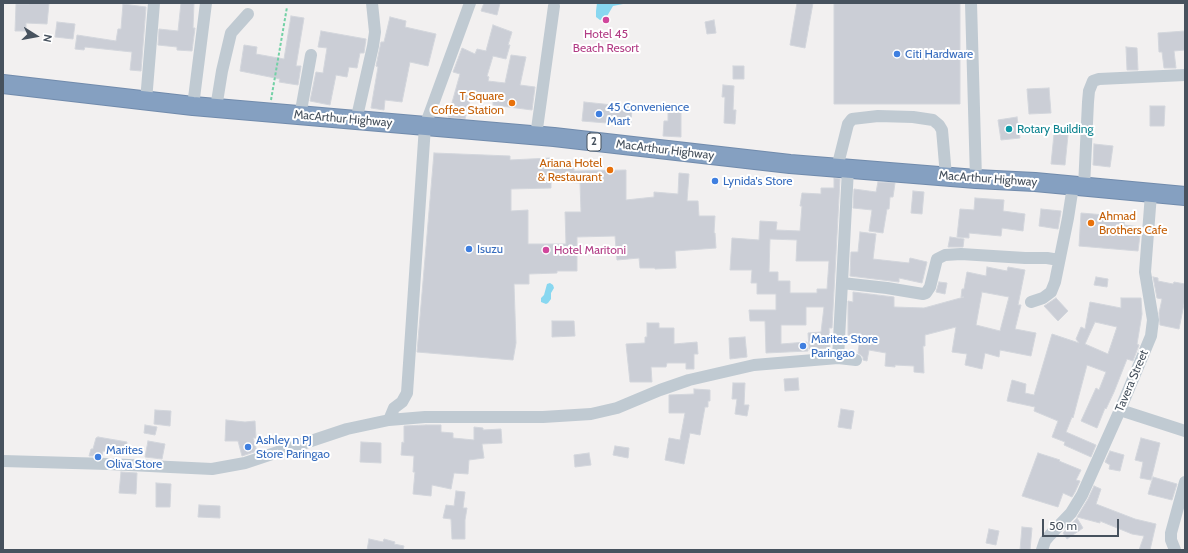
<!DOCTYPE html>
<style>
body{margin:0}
#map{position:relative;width:1188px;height:553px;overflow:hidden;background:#f2f0f0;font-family:Cabin,sans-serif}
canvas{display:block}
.frame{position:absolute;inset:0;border:4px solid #47525e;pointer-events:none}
.north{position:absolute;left:16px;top:16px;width:40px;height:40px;-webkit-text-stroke:3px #fff;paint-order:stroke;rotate:101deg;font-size:11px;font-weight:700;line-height:16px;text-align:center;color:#47525e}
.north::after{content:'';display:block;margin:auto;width:14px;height:18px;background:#47525e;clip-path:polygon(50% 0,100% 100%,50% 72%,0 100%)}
.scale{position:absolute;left:1042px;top:519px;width:77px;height:18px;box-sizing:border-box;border:2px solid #47525e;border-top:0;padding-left:5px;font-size:12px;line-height:14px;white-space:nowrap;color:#47525e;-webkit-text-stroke:3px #fff;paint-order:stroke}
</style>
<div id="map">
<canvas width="1188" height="553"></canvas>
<div class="frame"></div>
<div class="north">N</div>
<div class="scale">50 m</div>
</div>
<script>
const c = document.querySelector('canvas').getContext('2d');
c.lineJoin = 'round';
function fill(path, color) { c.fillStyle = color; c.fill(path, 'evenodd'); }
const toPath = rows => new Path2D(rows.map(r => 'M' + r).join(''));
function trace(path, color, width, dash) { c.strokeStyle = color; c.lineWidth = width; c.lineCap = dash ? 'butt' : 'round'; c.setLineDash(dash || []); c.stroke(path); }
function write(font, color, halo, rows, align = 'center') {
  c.font = font + ' Cabin,sans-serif'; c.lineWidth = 4; c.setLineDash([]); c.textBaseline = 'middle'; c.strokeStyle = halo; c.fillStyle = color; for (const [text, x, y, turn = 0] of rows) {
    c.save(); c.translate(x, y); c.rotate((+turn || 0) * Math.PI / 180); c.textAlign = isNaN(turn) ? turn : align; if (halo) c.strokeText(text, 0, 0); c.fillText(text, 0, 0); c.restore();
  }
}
fill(toPath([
 [597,3,628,3,613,6,606,18,600,20,596,17,596,11],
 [550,283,553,285,554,288,551,293,551,299,548,303,546,304,541,302,541,298,544,295,547,284]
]), '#88d7f0');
const building = toPath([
 [29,3,49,3,47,24,26,23,26,31,15,31,16,4,29,4,29,3],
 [181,3,194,3,193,28,195,28,192,51,177,50,177,47,158,45,159,29,178,31,181,3],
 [484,3,500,3,497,15,481,11,484,3],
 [797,3,813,3,805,48,790,45,797,3],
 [834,3,960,3,960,104,834,104,834,3],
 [123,4,146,7,141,71,130,70,132,52,85,47,84,50,75,49,77,35,116,41,118,29,121,29,123,4],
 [291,16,304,18,296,66,301,66,298,85,279,82,280,79,240,71,244,45,257,47,256,54,284,59,291,16],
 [390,17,406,21,405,27,436,34,428,66,410,62,402,102,385,100,384,110,371,108,378,67,376,66,381,42,384,42,390,17],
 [714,20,716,33,707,34,705,22,714,20],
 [57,22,75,24,73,39,55,37,57,22],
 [493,25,512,32,508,45,510,45,506,59,493,56,487,76,489,77,488,81,505,83,511,55,526,57,520,85,535,87,532,110,493,105,493,101,471,96,465,119,448,117,460,74,453,72,462,48,475,54,477,49,486,51,493,25],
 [321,31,366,39,364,53,360,53,357,68,349,67,347,77,336,75,330,105,310,101,316,72,323,73,327,48,318,47,321,31],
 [1185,31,1185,50,1174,51,1176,68,1164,68,1162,52,1159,52,1158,33,1185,31],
 [1126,47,1137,48,1138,70,1127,70,1126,47],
 [733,66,744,66,744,79,733,79,733,66],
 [723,85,734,86,733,110,736,110,735,124,724,123,725,97,722,97,723,85],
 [1049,88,1051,113,1029,114,1027,89,1049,88],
 [584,102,632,107,631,125,582,121,584,102],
 [1150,106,1165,106,1164,126,1150,126,1150,106],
 [668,108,681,108,681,137,663,136,664,121,668,121,668,108],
 [1017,117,1020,138,1001,140,998,120,1017,117],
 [1054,134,1068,135,1065,165,1051,164,1054,134],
 [1094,144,1113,146,1110,167,1093,165,1094,144],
 [434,153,510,156,510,160,550,158,550,161,574,162,574,171,626,170,626,200,654,197,654,192,678,194,679,173,689,174,687,201,698,201,699,216,715,216,714,233,715,233,716,248,675,251,676,268,655,269,655,268,640,268,639,258,617,260,615,236,577,237,577,271,557,271,557,273,529,274,529,284,514,284,516,343,513,360,417,352,434,153],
 [551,181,580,183,581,212,565,212,566,244,528,244,528,210,511,211,511,189,551,188,551,181],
 [834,178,840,179,832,328,829,328,830,348,809,349,808,333,821,332,824,307,806,307,806,325,781,325,781,344,807,342,808,351,766,353,765,321,750,321,749,310,776,310,776,294,757,294,757,283,751,283,752,270,730,270,732,238,759,240,760,221,777,222,776,230,800,231,802,206,800,206,802,193,821,194,821,188,834,188,834,178],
 [770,239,797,240,796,261,829,261,827,289,817,289,817,293,790,293,790,281,778,281,778,272,769,272,770,239],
 [878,182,895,183,893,197,890,197,889,209,887,209,883,233,869,231,872,210,853,208,854,189,876,192,878,182],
 [913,191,924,192,922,214,911,213,913,191],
 [975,198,1004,200,1003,211,1025,214,1023,231,1002,228,1001,236,969,233,969,238,957,237,960,209,974,210,975,198],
 [1041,209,1061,211,1058,229,1039,226,1041,209],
 [1105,212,1125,214,1124,225,1141,227,1138,251,1079,246,1081,213,1105,215,1105,212],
 [860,232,876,234,873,259,909,263,910,258,927,262,922,283,899,278,899,282,850,276,851,252,858,252,860,232],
 [950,237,964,239,963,247,948,247,950,237],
 [987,267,1007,271,1008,267,1025,270,1018,305,1021,305,1015,329,1036,333,1031,356,1000,350,999,357,985,353,982,369,965,365,967,354,952,352,956,327,925,335,925,346,923,346,924,373,914,372,914,366,895,365,895,367,885,366,886,353,869,350,867,361,863,360,863,357,858,353,860,338,848,336,848,301,853,302,853,292,894,297,894,307,924,308,964,297,961,297,962,289,964,289,967,272,986,276,987,267],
 [982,292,1009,297,1000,331,976,325,982,292],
 [1096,277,1108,279,1107,287,1094,285,1096,277],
 [1153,277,1158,278,1158,281,1173,284,1174,282,1185,284,1185,299,1179,329,1160,325,1159,313,1162,299,1157,298,1153,277],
 [939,282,947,283,945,294,936,292,939,282],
 [1056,298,1068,311,1058,321,1044,306,1056,298],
 [1121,298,1141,298,1142,314,1137,344,1139,345,1133,361,1127,359,1114,392,1106,409,1105,408,1097,428,1081,421,1096,388,1099,390,1106,372,1087,365,1073,418,1072,417,1066,432,1096,445,1091,457,1064,445,1065,442,1052,437,1058,421,1034,411,1035,407,1007,401,1012,380,1026,384,1025,393,1034,395,1052,334,1079,343,1076,339,1081,327,1085,329,1090,302,1121,308,1121,298],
 [1095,322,1117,327,1108,354,1085,344,1095,322],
 [552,321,574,321,575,336,552,337,552,321],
 [647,323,659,323,659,328,674,328,674,344,697,342,698,354,694,354,694,369,686,369,686,363,667,363,666,367,651,367,652,382,630,382,626,344,645,343,645,337,647,337,647,323],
 [745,337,747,357,730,359,729,338,745,337],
 [798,378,799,390,785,391,784,379,798,378],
 [733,383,745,383,744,405,749,405,747,416,735,414,737,399,732,399,733,383],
 [694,389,710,390,710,401,708,401,708,407,705,407,700,435,690,433,684,464,665,460,669,438,680,440,685,413,669,413,669,395,694,394,694,389],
 [841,409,854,411,851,429,838,427,841,409],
 [155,410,171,411,170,426,154,424,155,410],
 [226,420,245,422,255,421,256,438,253,438,257,451,242,456,238,441,225,441,226,420],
 [145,425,157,427,155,435,144,433,145,425],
 [426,425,441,425,441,432,453,433,453,438,474,440,474,427,483,428,483,430,501,429,502,443,482,444,484,458,469,460,468,474,454,473,451,489,432,485,431,496,413,494,415,472,413,472,414,456,401,455,402,442,404,443,404,426,426,425],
 [98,437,127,442,125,454,103,451,102,456,89,456,91,449,93,449,96,438,98,437],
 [1141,438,1160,443,1151,480,1140,478,1143,462,1135,460,1141,438],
 [148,441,165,444,162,459,145,457,148,441],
 [361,442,381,443,381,463,360,462,361,442],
 [615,446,629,448,628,458,613,455,615,446],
 [1110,451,1124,455,1120,471,1109,469,1110,465,1105,462,1110,451],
 [589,453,591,465,575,467,574,455,589,453],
 [1038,453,1060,460,1059,461,1081,470,1076,480,1080,481,1075,492,1072,497,1063,493,1058,507,1022,496,1038,453],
 [121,472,137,473,136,494,119,493,121,472],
 [1153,477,1177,484,1172,500,1148,494,1153,477],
 [156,483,171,484,170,507,156,507,156,483],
 [1094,486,1101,489,1096,504,1135,519,1156,524,1150,550,1139,550,1144,536,1132,534,1100,521,1100,523,1077,517,1088,499,1094,486],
 [456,491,465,492,463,508,467,508,465,520,465,539,452,539,451,519,443,518,446,505,454,506,456,491],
 [199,505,220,506,220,518,198,517,199,505],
 [1077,518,1083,528,1067,539,1063,533,1077,518],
 [1022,527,1032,528,1030,550,1020,550,1022,527],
 [989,529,999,531,996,545,986,543,989,529],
 [369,539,383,542,384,539,395,542,394,544,404,546,403,550,367,550,369,539]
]);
fill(building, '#cbced6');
trace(building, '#d3d6dc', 1);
const highway = toPath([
 [3,84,193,106,554,137,790,164,976,179,1035,182,1185,196]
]);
trace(highway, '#718bac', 20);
trace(toPath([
 [271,100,287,7]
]), '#73d1a6', 2, [3, 2]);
trace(toPath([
 [971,3,976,179],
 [146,101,154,3],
 [193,106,206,3],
 [216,108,222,71,231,33,248,14],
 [300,116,311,55],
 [356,121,373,46,375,32,372,3],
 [536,136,554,6],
 [837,168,848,124,852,119,878,116,913,117,933,120,939,125,942,130,943,141,946,176],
 [1084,187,1088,102,1089,91,1093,81,1099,79,1185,75],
 [842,283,887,288,923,294,926,293,930,287,937,259,945,255,961,254,1025,258,1047,258,1059,260],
 [1031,302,1043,298,1051,292,1055,282,1068,218,1073,186],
 [838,358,848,169],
 [1120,410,1185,431],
 [389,420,394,408,402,402,407,393,425,126,470,3],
 [3,461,108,464,212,469,245,463,347,429,389,420,425,417,543,417,591,414,617,408,660,390,689,380,754,365,838,358,856,360],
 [1042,550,1045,541,1050,535,1071,513,1082,495,1120,410,1151,336,1153,320,1145,272,1151,194],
 [1175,550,1171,540,1171,533,1185,482]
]), '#c0cad2', 12);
trace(highway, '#85a0c1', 18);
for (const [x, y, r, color] of [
 [606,20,4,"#d1479c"],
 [897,54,4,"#3f7fe0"],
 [512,103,4,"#e8710a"],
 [599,114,4,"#3f7fe0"],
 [1009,129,4,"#0f9aa8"],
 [610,170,4,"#e8710a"],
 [715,181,4,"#3f7fe0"],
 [1091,223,4,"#e8710a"],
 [469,249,4,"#3f7fe0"],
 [546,250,4,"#d1479c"],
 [803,346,4,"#3f7fe0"],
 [248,447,4,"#3f7fe0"],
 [98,457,4,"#3f7fe0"]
]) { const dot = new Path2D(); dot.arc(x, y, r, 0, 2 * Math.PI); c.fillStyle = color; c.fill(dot); trace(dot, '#fff', 1.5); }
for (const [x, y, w] of [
 [594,142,14]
]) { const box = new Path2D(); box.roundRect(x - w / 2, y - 9, w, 18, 3); c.fillStyle = '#fff'; c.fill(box); trace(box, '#47525e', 1); }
write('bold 11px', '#47525e', null, [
 ["2",594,142]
]);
write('12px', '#b23c85', '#fff', [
 ["Hotel 45",606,34],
 ["Beach Resort",606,48],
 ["Hotel Maritoni",554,250,"left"]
]);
write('12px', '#366cbe', '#fff', [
 ["Citi Hardware",905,54],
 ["45 Convenience",607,107],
 ["Mart",607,121],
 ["Lynida's Store",723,181],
 ["Isuzu",477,249],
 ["Marites Store",811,339],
 ["Paringao",811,353],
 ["Ashley n PJ",256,440],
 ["Store Paringao",256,454],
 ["Marites",106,450],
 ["Oliva Store",106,464]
], 'left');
write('12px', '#c56008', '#fff', [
 ["T Square",504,96],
 ["Coffee Station",504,110],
 ["Ariana Hotel",602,163],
 ["& Restaurant",602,177],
 ["Ahmad",1099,216,"left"],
 ["Brothers Cafe",1099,230,"left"]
], 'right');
write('12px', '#47525e', '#fff', [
 ["MacArthur Highway",343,119,5],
 ["MacArthur Highway",665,150,7],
 ["MacArthur Highway",988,179,4],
 ["Tavera Street",1132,381,-67]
]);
write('12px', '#0d838f', '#fff', [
 ["Rotary Building",1017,129]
], 'left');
</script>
